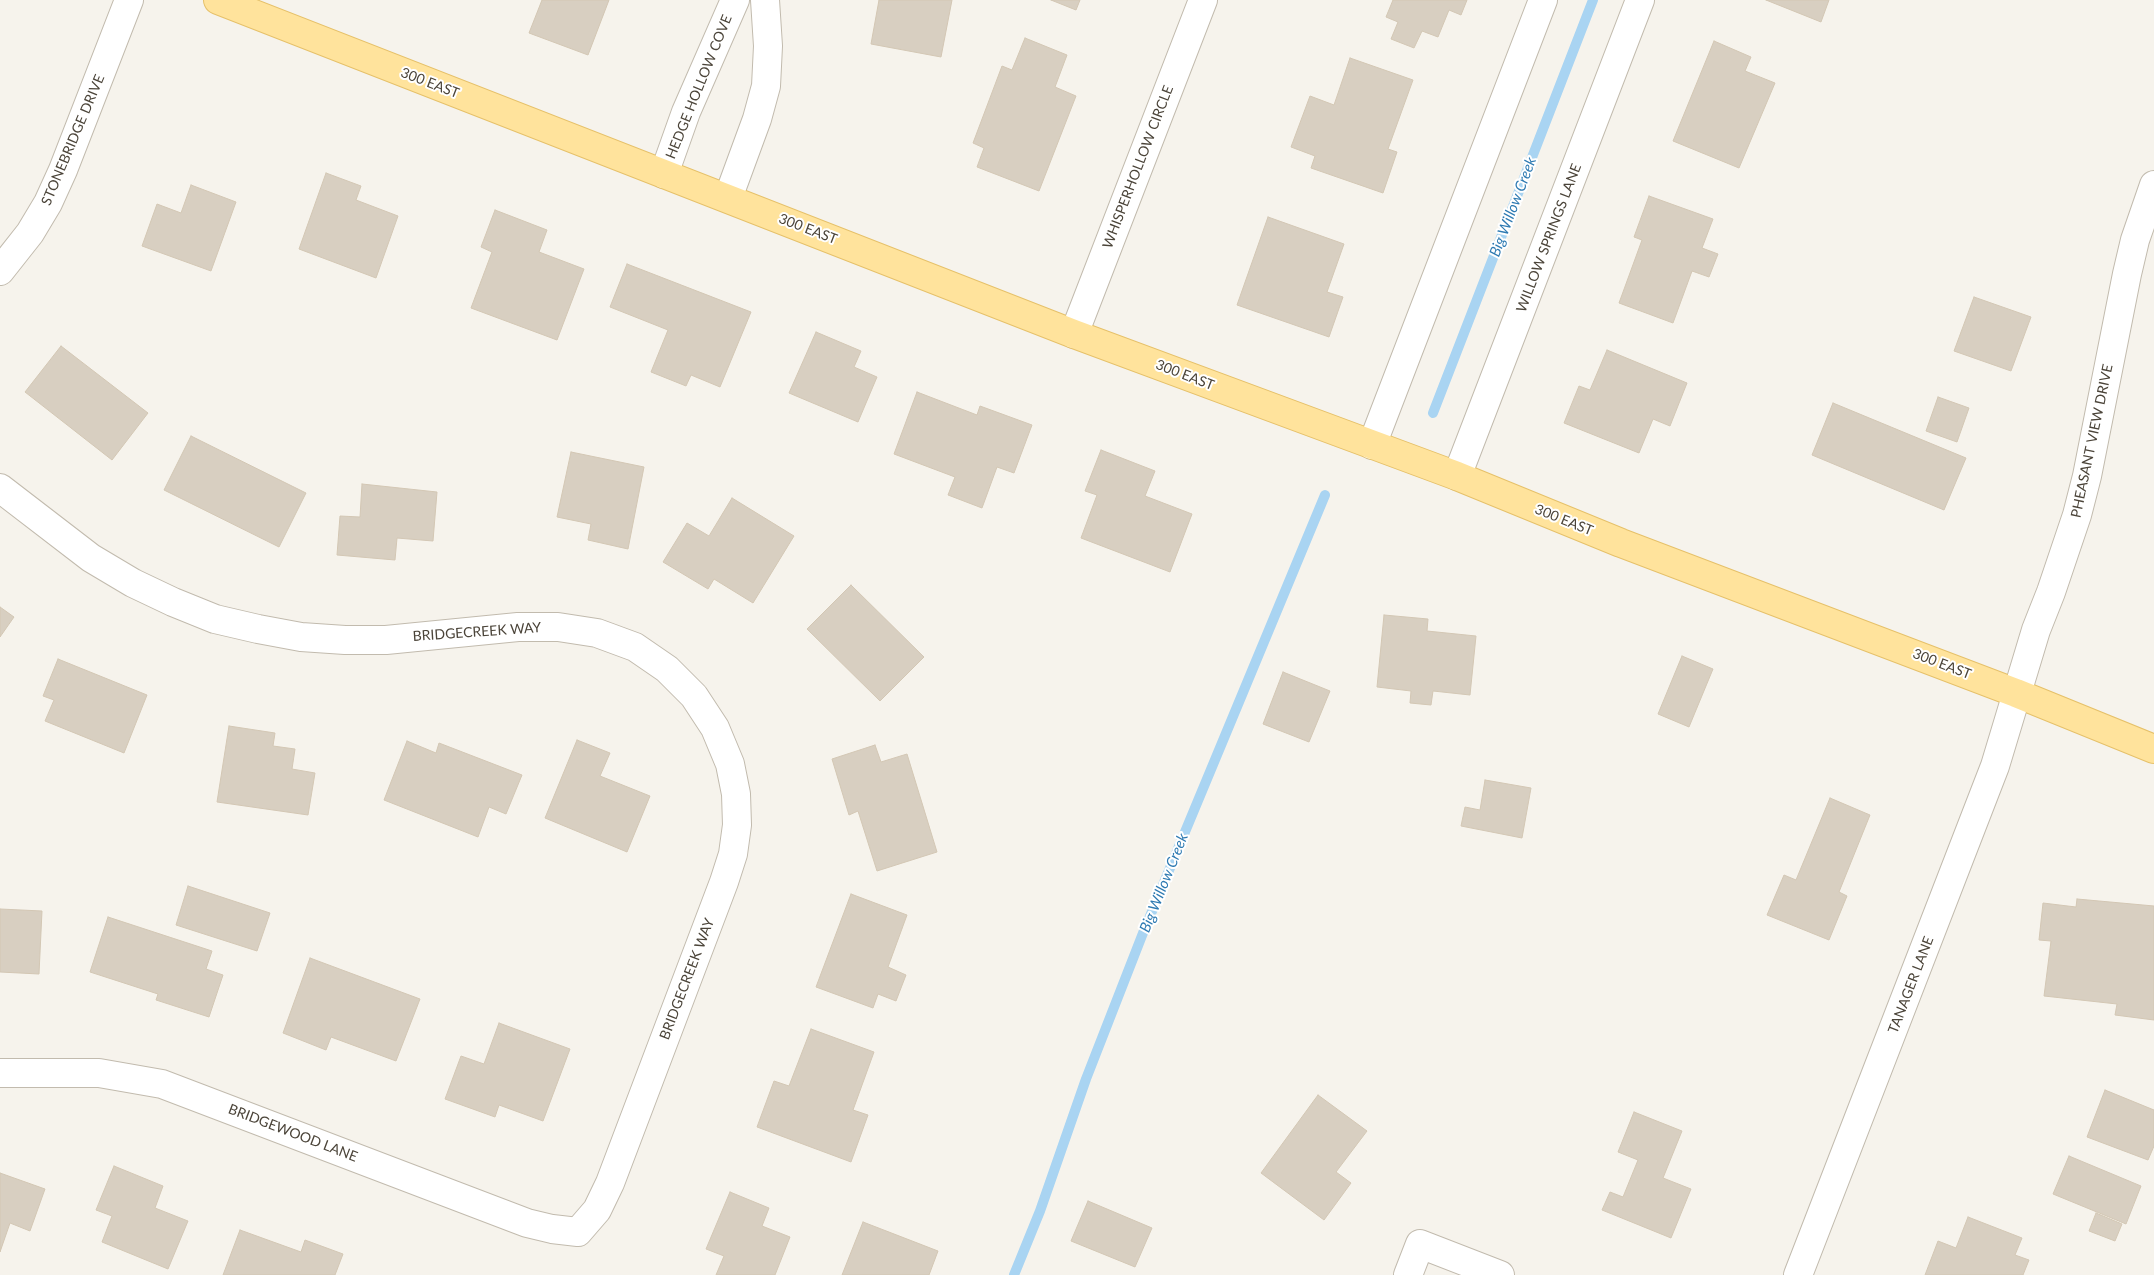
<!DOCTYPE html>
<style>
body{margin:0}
canvas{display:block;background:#f6f3ec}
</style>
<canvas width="2154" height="1275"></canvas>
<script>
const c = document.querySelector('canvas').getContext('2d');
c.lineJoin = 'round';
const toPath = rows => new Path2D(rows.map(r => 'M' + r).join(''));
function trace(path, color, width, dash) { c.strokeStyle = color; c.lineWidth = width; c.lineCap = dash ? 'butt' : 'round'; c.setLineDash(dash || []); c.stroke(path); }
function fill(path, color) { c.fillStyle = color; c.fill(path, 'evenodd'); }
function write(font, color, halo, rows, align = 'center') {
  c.font = font + ' Lato,sans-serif'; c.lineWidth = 4; c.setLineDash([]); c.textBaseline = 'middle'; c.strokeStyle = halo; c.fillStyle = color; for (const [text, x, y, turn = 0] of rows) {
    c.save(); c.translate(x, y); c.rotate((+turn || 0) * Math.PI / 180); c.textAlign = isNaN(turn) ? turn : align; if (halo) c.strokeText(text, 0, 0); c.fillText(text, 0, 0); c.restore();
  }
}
trace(toPath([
 [1433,413,1593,0],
 [1014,1275,1040,1211,1086,1079,1143,933,1325,495]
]), '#a9d4f2', 10);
const building = toPath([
 [542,0,609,0,588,55,529,33,542,0],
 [879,0,952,0,941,57,871,44,879,0],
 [1051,0,1080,0,1076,10,1051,0],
 [1393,0,1467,0,1461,15,1449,10,1438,37,1422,31,1414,48,1391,39,1398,22,1386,17,1393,0],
 [1766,0,1829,0,1821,22,1766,0],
 [1025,38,1067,55,1055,87,1076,96,1039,191,977,167,984,148,973,143,1002,66,1012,70,1025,38],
 [1714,41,1751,57,1745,71,1775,83,1739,168,1673,141,1714,41],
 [1350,58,1413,80,1388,149,1397,152,1383,193,1311,168,1315,156,1291,147,1310,96,1334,105,1350,58],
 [326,173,361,186,356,200,398,216,376,278,299,249,326,173],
 [191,185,236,202,211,271,142,246,157,204,181,213,191,185],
 [1649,196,1713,219,1702,248,1718,254,1709,277,1692,271,1673,323,1619,303,1642,240,1634,237,1649,196],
 [495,210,547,230,539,252,584,269,557,340,471,308,492,252,481,247,495,210],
 [1268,217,1344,244,1327,292,1343,297,1329,337,1237,305,1268,217],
 [627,264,751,312,720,387,691,375,686,386,651,372,668,330,610,307,627,264],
 [1974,297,2031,317,2011,371,1954,351,1974,297],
 [816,332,861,351,854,367,877,377,858,422,789,393,816,332],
 [61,346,148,413,112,460,25,392,61,346],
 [1607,350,1687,383,1670,426,1653,419,1639,453,1564,423,1579,386,1590,390,1607,350],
 [917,392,977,415,980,406,1032,425,1014,473,997,467,982,508,948,495,955,477,894,454,917,392],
 [1938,397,1969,408,1957,442,1926,431,1938,397],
 [1833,403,1966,458,1944,510,1812,455,1833,403],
 [191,436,306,493,279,547,164,490,191,436],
 [1101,450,1155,471,1145,496,1192,514,1170,572,1081,538,1097,495,1085,491,1101,450],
 [571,452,644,467,628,549,588,540,591,524,557,517,571,452],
 [362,484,437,492,433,541,397,538,395,560,337,555,340,516,360,517,362,484],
 [732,498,794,536,753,603,714,579,708,589,663,562,687,523,709,536,732,498],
 [851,585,924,657,880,701,807,629,851,585],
 [0,607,14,617,0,637,0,607],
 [1384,615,1428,619,1427,631,1476,636,1470,695,1433,691,1431,705,1410,703,1411,691,1377,687,1384,615],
 [1682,656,1713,669,1689,727,1658,714,1682,656],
 [58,659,147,695,124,753,45,721,54,700,43,696,58,659],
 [1283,672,1330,691,1309,742,1263,724,1283,672],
 [229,726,275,733,273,746,295,749,292,769,315,773,308,815,217,802,229,726],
 [577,740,610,753,600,776,650,796,627,852,545,818,577,740],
 [407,741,436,753,439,743,522,775,506,814,489,807,478,837,384,800,407,741],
 [875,745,881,762,907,754,937,852,877,871,858,811,849,815,832,759,875,745],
 [1485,780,1531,788,1522,838,1461,826,1465,807,1480,810,1485,780],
 [1830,798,1870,815,1839,892,1847,896,1829,940,1767,915,1784,875,1796,880,1830,798],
 [188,886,270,913,257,951,176,925,188,886],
 [851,894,907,915,888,967,906,975,896,1001,878,994,873,1008,816,987,851,894],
 [2077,899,2154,906,2154,1020,2115,1015,2117,1004,2044,996,2051,941,2039,940,2043,903,2076,907,2077,899],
 [0,909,42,911,39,974,0,972,0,909],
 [108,917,212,951,206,969,223,975,209,1017,156,1000,158,994,90,972,108,917],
 [310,958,420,999,396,1061,331,1037,326,1050,283,1033,310,958],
 [499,1023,570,1049,543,1121,499,1105,495,1117,445,1099,461,1056,484,1064,499,1023],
 [811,1029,874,1052,853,1110,868,1115,851,1162,757,1127,774,1081,789,1086,811,1029],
 [2105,1090,2154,1110,2154,1146,2148,1160,2087,1137,2105,1090],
 [1318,1095,1367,1131,1336,1172,1351,1183,1324,1220,1261,1173,1318,1095],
 [1634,1112,1682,1131,1663,1178,1691,1189,1671,1238,1602,1210,1610,1192,1623,1197,1638,1160,1618,1152,1634,1112],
 [2069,1156,2141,1186,2126,1224,2053,1194,2069,1156],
 [114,1166,163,1186,155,1208,188,1221,168,1269,102,1242,112,1216,96,1210,114,1166],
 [0,1173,45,1189,30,1231,10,1223,0,1252,0,1173],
 [730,1192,769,1208,762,1226,790,1237,775,1275,716,1275,724,1256,706,1249,730,1192],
 [1088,1201,1152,1228,1135,1267,1071,1241,1088,1201],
 [2096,1213,2122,1224,2115,1241,2089,1231,2096,1213],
 [1968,1217,2022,1238,2015,1255,2029,1260,2023,1275,1925,1275,1938,1241,1956,1248,1968,1217],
 [863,1222,938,1251,929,1275,842,1275,863,1222],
 [240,1230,301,1252,305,1240,343,1254,335,1275,223,1275,240,1230]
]);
fill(building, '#d8cfc1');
trace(building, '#d3c7b4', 1);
const minor = toPath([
 [664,174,686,112,735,0],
 [728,198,757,119,766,86,768,46,765,0],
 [0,271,30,233,48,203,63,170,129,0],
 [1074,334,1203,0],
 [1372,445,1543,0],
 [1457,476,1640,0],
 [0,488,91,558,133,583,173,602,215,619,258,629,301,637,345,640,386,640,518,627,558,627,597,633,635,647,667,669,694,696,715,728,730,764,736,794,737,825,733,854,724,882,610,1183,597,1210,578,1232,552,1229,527,1223,162,1084,99,1073,0,1073],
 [1408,1275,1420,1244,1500,1275],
 [1798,1275,1995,766,2036,630,2051,592,2077,515,2087,476,2127,274,2135,240,2154,185]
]);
const major = toPath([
 [218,0,1074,334,1457,476,1621,543,2016,693,2154,749]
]);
trace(minor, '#c2bbae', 30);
trace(major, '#e6c16a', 30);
trace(minor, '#fff', 28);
trace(major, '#ffe39c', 28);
write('14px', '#4b4439', '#fff', [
 ["300 EAST",430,83,21],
 ["HEDGE HOLLOW COVE",699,87,-68],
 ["STONEBRIDGE DRIVE",73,140,-67],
 ["WHISPERHOLLOW CIRCLE",1138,167,-69],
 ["300 EAST",808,229,21],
 ["WILLOW SPRINGS LANE",1549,238,-69],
 ["300 EAST",1185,375,21],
 ["PHEASANT VIEW DRIVE",2092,441,-78],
 ["300 EAST",1564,520,22],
 ["BRIDGECREEK WAY",477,632,-4],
 ["300 EAST",1942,664,21],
 ["BRIDGECREEK WAY",687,979,-69],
 ["TANAGER LANE",1911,985,-69],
 ["BRIDGEWOOD LANE",293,1133,21]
]);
write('italic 15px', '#2e7ab2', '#fff', [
 ["Big Willow Creek",1513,207,-69],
 ["Big Willow Creek",1164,883,-68]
]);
</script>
